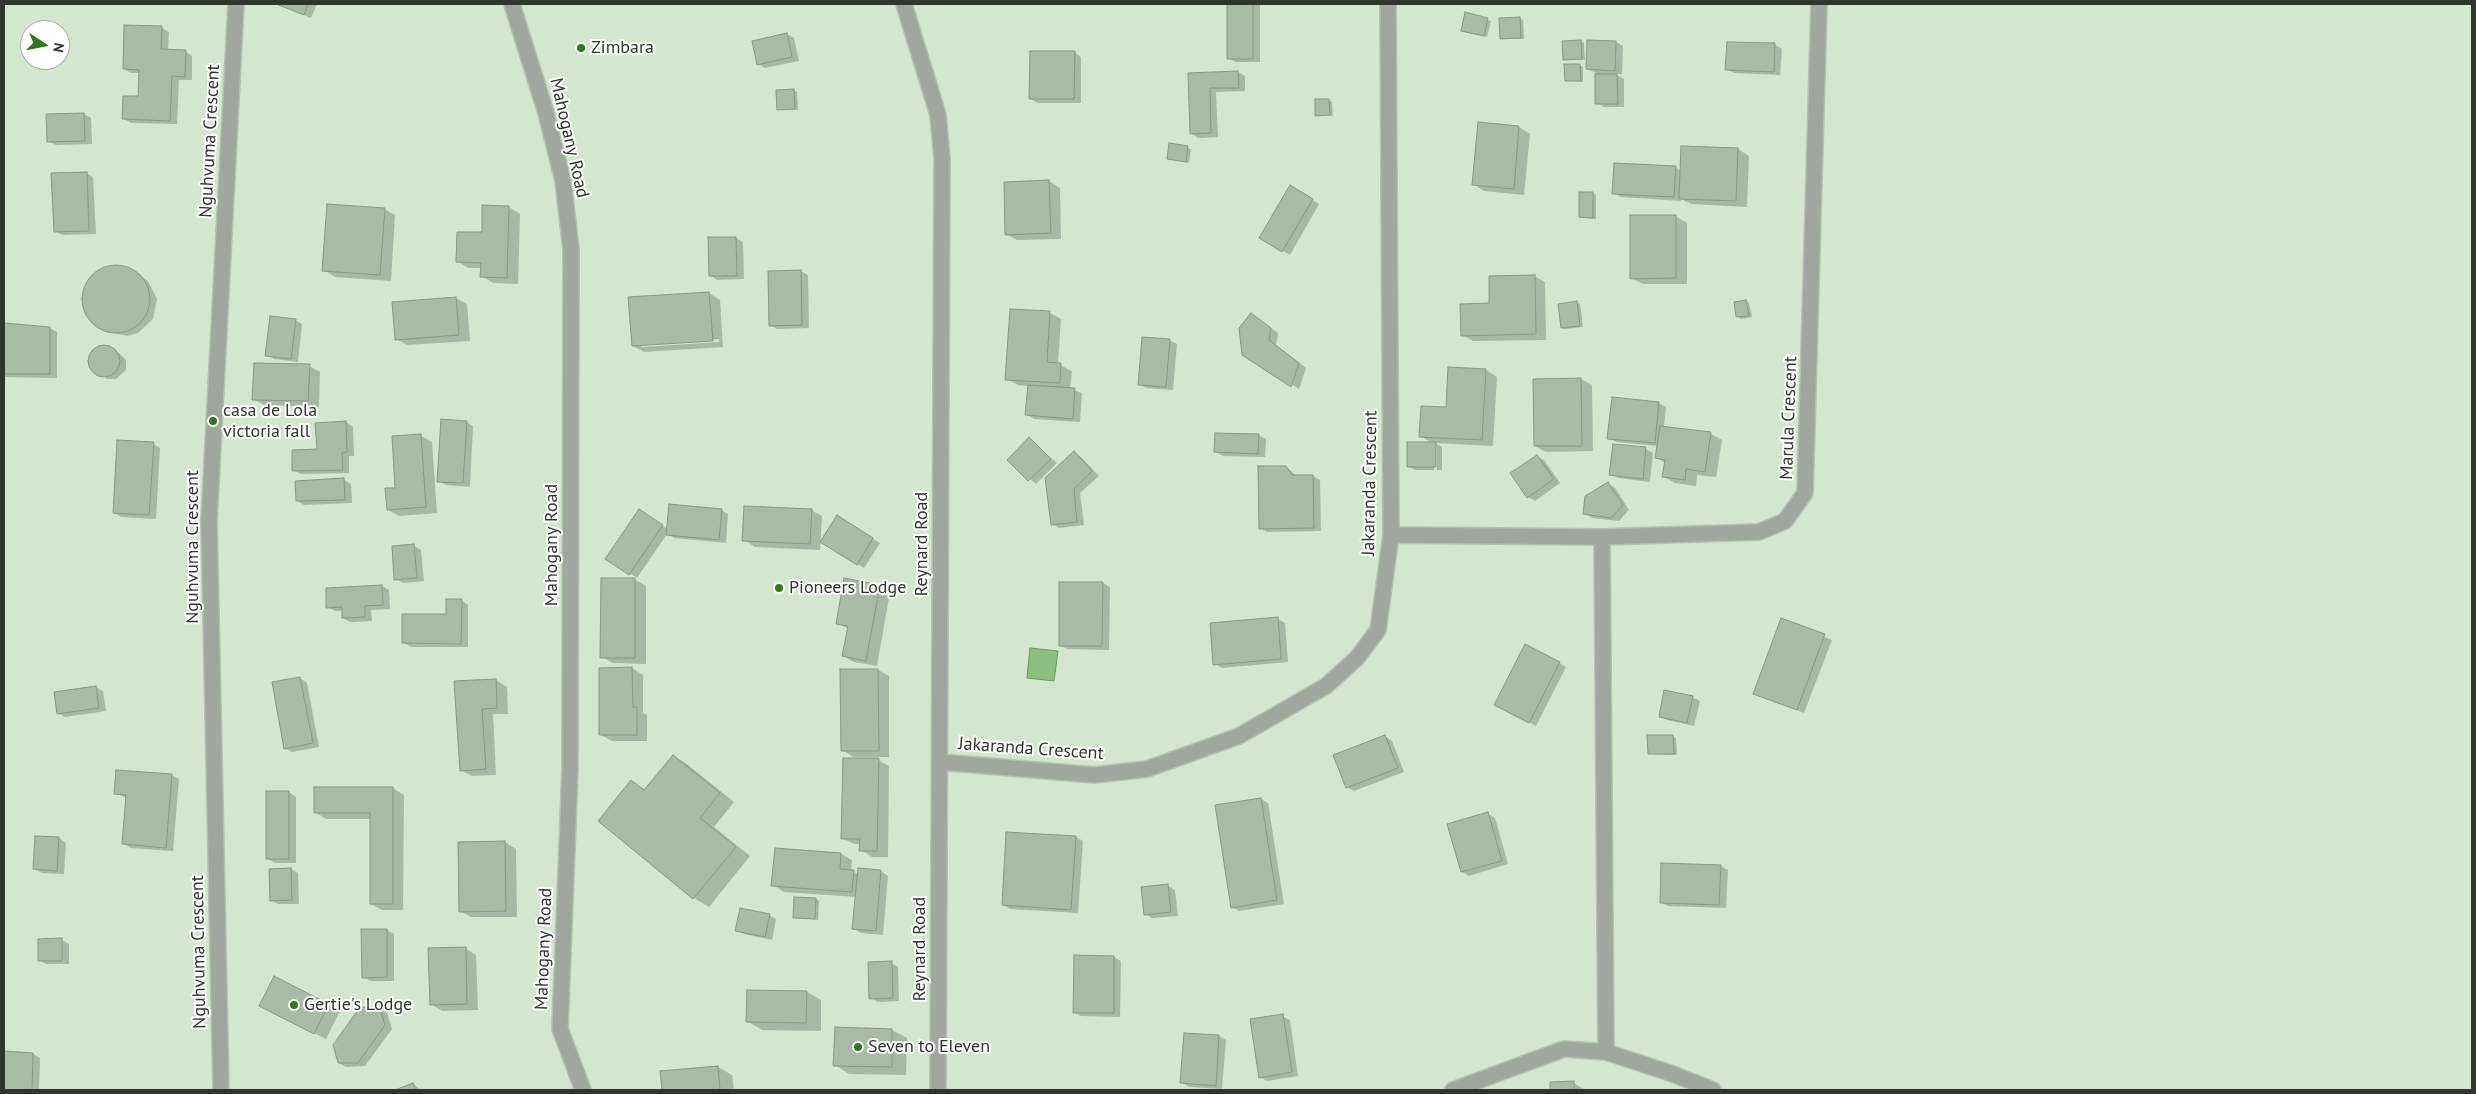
<!DOCTYPE html>
<style>
body{margin:0}
#map{position:relative;width:2476px;height:1094px;overflow:hidden;background:#d4e5d0;font-family:"PT Sans",sans-serif}
canvas{display:block}
.frame{position:absolute;inset:0;border:5px solid #2f362e;pointer-events:none}
.north{position:absolute;left:20px;top:20px;width:50px;height:50px;box-sizing:border-box;background:#fff;border:1px solid #acafab;border-radius:50%;rotate:101deg;font-size:14px;font-weight:700;line-height:20px;text-align:center;color:#2f362e}
.north::after{content:'';display:block;margin:auto;width:18px;height:22px;background:#2f781c;clip-path:polygon(50% 0,100% 100%,50% 72%,0 100%)}
</style>
<div id="map">
<canvas width="2476" height="1094"></canvas>
<div class="frame"></div>
<div class="north">N</div>
</div>
<script>
const c = document.querySelector('canvas').getContext('2d');
c.lineJoin = 'round';
function fill(path, color) { c.fillStyle = color; c.fill(path, 'evenodd'); }
const toPath = rows => new Path2D(rows.map(r => 'M' + r).join(''));
function trace(path, color, width, dash) { c.strokeStyle = color; c.lineWidth = width; c.lineCap = dash ? 'butt' : 'round'; c.setLineDash(dash || []); c.stroke(path); }
function write(font, color, halo, rows, align = 'center') {
  c.font = font + ' "PT Sans",sans-serif'; c.lineWidth = 4; c.setLineDash([]); c.textBaseline = 'middle'; c.strokeStyle = halo; c.fillStyle = color; for (const [text, x, y, turn = 0] of rows) {
    c.save(); c.translate(x, y); c.rotate((+turn || 0) * Math.PI / 180); c.textAlign = isNaN(turn) ? turn : align; if (halo) c.strokeText(text, 0, 0); c.fillText(text, 0, 0); c.restore();
  }
}
const water = toPath([
 [1030,648,1058,651,1054,681,1027,678,1030,648]
]);
fill(water, '#8cc081');
trace(water, '#709768', 1);
fill(toPath([
 [278,4,317,4,311,18],
 [1228,4,1260,4,1260,62,1236,62,1228,58],
 [1466,14,1491,21,1487,37,1465,32],
 [1520,18,1523,20,1524,39,1502,38],
 [162,28,169,32,168,51,185,51,192,56,192,80,179,80,177,124,131,123,123,118,139,98,140,73,131,73,124,69],
 [787,34,794,38,799,61,765,68,758,64],
 [1581,41,1584,43,1585,60,1564,59],
 [1616,42,1623,46,1622,74,1615,74,1624,79,1624,107,1604,107,1597,103,1596,73,1587,69],
 [1774,44,1782,49,1780,75,1734,73,1727,69],
 [1074,52,1081,57,1081,103,1038,103,1031,99],
 [1580,65,1583,67,1583,82,1566,80],
 [1238,72,1245,76,1245,91,1216,92,1218,137,1198,138,1191,133,1189,74],
 [794,90,797,92,798,110,778,109,777,91],
 [1329,100,1332,102,1333,116,1316,115],
 [84,114,91,118,92,144,56,145,48,141],
 [1479,124,1519,127,1530,134,1524,195,1484,191,1473,184],
 [1170,144,1191,149,1189,163,1168,158],
 [1682,147,1738,149,1749,156,1747,207,1691,204,1681,199,1681,201,1621,197,1614,193,1676,168,1681,171],
 [86,173,93,177,96,234,62,235,55,231],
 [1049,181,1060,188,1061,239,1017,240,1006,234],
 [1290,187,1319,204,1290,255,1261,238],
 [1593,193,1596,195,1596,219,1583,218,1580,216],
 [509,207,520,214,518,284,493,283,482,276,482,268,468,268,457,261],
 [384,209,395,215,391,281,335,277,324,270],
 [1675,216,1687,223,1687,284,1643,284,1631,278],
 [736,238,743,242,744,279,717,280,710,275],
 [120,266,131,270,148,281,157,299,153,319,138,333,128,336,108,332,100,327,92,320,86,310,84,299,86,288,91,278,99,271,109,267],
 [801,271,808,275,809,328,777,329,770,325],
 [1534,276,1545,282,1546,340,1473,341,1462,335,1490,304],
 [709,293,720,300,723,347,644,352,633,346],
 [719,339,719,342,642,347,642,345],
 [456,298,467,304,470,341,407,345,396,339,393,303],
 [1746,301,1749,303,1752,317,1741,319,1738,317],
 [1576,302,1580,304,1583,327,1565,329,1562,328],
 [1011,310,1050,313,1061,319,1058,364,1072,371,1070,389,1082,393,1080,422,1034,419,1026,414,1029,386,1018,385,1007,379],
 [1258,319,1278,333,1276,345,1306,368,1299,389,1243,354],
 [295,320,302,324,298,362,274,359,267,355],
 [4,325,50,328,57,332,57,378,4,377],
 [1169,340,1177,344,1173,390,1146,388,1139,384],
 [102,346,119,353,126,360,126,370,116,379,107,379,90,364,93,351],
 [309,366,320,372,319,407,264,405,253,399],
 [1449,368,1486,370,1497,377,1493,446,1435,443,1442,447,1442,470,1437,470,1437,445,1434,445,1434,470,1415,470,1408,466,1432,443,1420,436,1447,408],
 [1581,379,1592,385,1593,451,1546,452,1535,446],
 [1658,403,1666,407,1664,427,1711,434,1722,440,1716,477,1697,475,1696,486,1675,483,1664,477,1665,463,1657,458,1658,446,1616,442,1609,438],
 [346,422,353,427,354,456,349,456,349,473,301,474,294,470,318,451],
 [466,422,473,426,470,487,446,485,439,481],
 [1258,435,1266,439,1265,457,1223,456,1215,452],
 [421,436,432,442,437,513,399,516,388,510],
 [1029,439,1057,463,1036,484,1008,460],
 [153,444,160,448,156,519,121,517,114,513],
 [1614,445,1646,449,1653,453,1650,482,1618,478,1611,474],
 [1074,453,1081,457,1099,476,1080,493,1084,525,1059,528,1052,524],
 [1537,456,1544,460,1560,483,1535,501,1528,497],
 [1286,467,1297,476,1313,476,1320,480,1321,531,1267,532,1260,528],
 [344,480,351,484,352,503,304,505,297,501],
 [1608,484,1615,488,1629,510,1619,521,1592,518,1584,513],
 [721,510,728,514,726,543,674,538,667,534,637,578,606,559,646,514,667,529],
 [811,510,822,516,820,550,755,547,744,540],
 [837,517,880,543,864,568,822,542],
 [414,546,421,550,424,581,403,583,396,579],
 [602,579,636,580,646,586,646,664,613,663,602,657],
 [1103,583,1110,587,1109,650,1067,649,1060,645],
 [382,586,389,590,390,609,371,610,372,621,350,622,343,618,343,611,335,611,328,607],
 [879,586,890,592,877,666,854,662,843,656,848,629,838,623],
 [461,600,468,605,468,647,411,647,404,643,447,616],
 [1278,619,1285,623,1288,662,1222,668,1215,664],
 [1782,620,1832,640,1804,713,1754,693],
 [1559,663,1566,667,1536,726,1502,708],
 [632,668,643,675,643,713,647,715,647,741,612,741,601,735],
 [878,670,889,676,889,757,853,757,842,750],
 [300,678,307,683,319,747,292,752,285,748],
 [496,680,507,687,508,714,493,714,496,775,472,776,461,770,456,683],
 [96,687,103,691,106,711,65,717,58,713],
 [1692,697,1700,701,1694,726,1667,720,1660,716],
 [1385,736,1392,741,1404,772,1354,791,1347,787],
 [1673,736,1676,738,1677,755,1649,754],
 [674,756,688,765,734,802,714,827,750,856,709,907,694,898,600,821,632,782,646,790],
 [878,760,889,766,888,857,872,857,861,850,861,844,854,844,842,838],
 [171,775,179,779,173,851,131,848,124,844,127,798,115,793],
 [393,788,404,795,403,910,382,910,371,904,371,819,326,819,315,812],
 [267,792,289,792,296,797,296,863,275,863,268,859],
 [1261,799,1268,803,1284,904,1239,911,1232,907,1217,806],
 [1488,814,1495,818,1508,864,1469,876,1462,872],
 [1076,837,1083,841,1078,913,1010,909,1003,905],
 [59,838,66,843,64,874,42,873,34,869],
 [505,842,516,849,517,917,471,917,460,911],
 [841,854,852,860,851,871,859,874,881,871,888,876,883,935,861,933,854,929,857,897,784,892,773,885],
 [1720,866,1728,870,1726,908,1668,906,1661,902],
 [291,869,298,873,299,904,278,904,271,900],
 [1168,886,1175,890,1178,916,1152,918,1145,914],
 [816,899,819,901,818,920,794,917],
 [769,915,776,919,772,940,744,934,737,930],
 [387,930,394,934,394,981,370,981,363,977],
 [62,940,69,944,69,964,46,964,39,960],
 [465,948,476,955,478,1010,442,1011,431,1004],
 [1075,957,1114,957,1121,961,1120,1017,1081,1016,1074,1012],
 [891,963,898,967,899,1001,878,1002,871,998],
 [274,978,340,1011,326,1039,271,1012],
 [807,992,821,1000,821,1031,762,1030,747,1021],
 [380,1009,387,1013,392,1029,365,1066,346,1067,339,1063],
 [1282,1016,1290,1020,1298,1076,1267,1081,1260,1077],
 [836,1028,892,1030,907,1038,906,1075,849,1074,835,1065],
 [1219,1036,1226,1040,1222,1089,1189,1087,1182,1082],
 [4,1053,33,1054,40,1058,39,1090,4,1090],
 [718,1067,732,1075,734,1090,664,1090,662,1072],
 [1551,1083,1574,1083,1585,1090,1551,1090],
 [413,1084,421,1090,398,1090]
]), '#0003');
const building = toPath([
 [276,4,308,4,304,15,276,4],
 [1227,4,1253,4,1253,59,1227,59,1227,4],
 [1465,12,1488,18,1484,36,1461,31,1465,12],
 [1520,17,1521,38,1500,39,1499,18,1520,17],
 [124,25,162,26,161,49,186,50,185,77,172,76,170,121,122,119,123,96,138,96,139,70,123,69,124,25],
 [787,33,792,57,757,65,752,41,787,33],
 [1581,40,1582,59,1563,60,1562,41,1581,40],
 [1587,40,1616,41,1615,71,1586,69,1587,40],
 [1727,42,1775,43,1774,72,1725,70,1727,42],
 [1030,51,1075,51,1074,99,1029,99,1030,51],
 [1564,64,1580,64,1581,81,1565,81,1564,64],
 [1238,71,1239,88,1210,88,1211,133,1190,134,1188,73,1238,71],
 [1595,74,1617,74,1618,104,1595,104,1595,74],
 [794,89,795,109,777,110,776,90,794,89],
 [1315,99,1329,99,1330,115,1315,116,1315,99],
 [84,113,85,141,47,142,46,114,84,113],
 [1478,122,1519,126,1514,189,1472,185,1478,122],
 [1169,143,1188,146,1186,162,1167,159,1169,143],
 [1681,146,1738,148,1736,201,1679,199,1681,146],
 [1614,163,1676,166,1674,197,1612,194,1614,163],
 [87,172,89,231,54,232,51,173,87,172],
 [1049,180,1051,233,1005,235,1004,182,1049,180],
 [1290,185,1313,199,1282,252,1259,238,1290,185],
 [1579,192,1593,192,1593,218,1579,217,1579,192],
 [327,204,385,208,380,275,322,271,327,204],
 [482,205,509,206,507,278,480,277,481,263,456,262,457,232,482,232,482,205],
 [1630,215,1676,215,1676,278,1630,279,1630,215],
 [708,237,736,237,737,276,709,276,708,237],
 '82 299a34 34 0 1 1 68 0a34 34 0 1 1-68 0Z',
 [801,270,802,325,769,326,768,271,801,270],
 [1535,275,1536,334,1461,336,1460,304,1489,303,1489,276,1535,275],
 [709,292,713,341,632,346,628,297,709,292],
 [456,297,459,335,395,340,392,302,456,297],
 [1746,300,1749,316,1736,317,1734,302,1746,300],
 [1577,301,1580,326,1561,328,1558,304,1577,301],
 [1010,309,1050,311,1047,362,1061,363,1060,383,1005,380,1010,309],
 [1251,313,1271,328,1269,340,1299,363,1291,387,1242,355,1239,328,1251,313],
 [270,316,296,319,291,359,265,356,270,316],
 [4,323,50,327,50,374,4,374,4,323],
 [1142,337,1170,339,1166,387,1138,385,1142,337],
 '88 361a16 16 0 1 1 32 0a16 16 0 1 1-32 0Z',
 [254,363,310,364,308,401,252,400,254,363],
 [1448,367,1486,369,1482,440,1419,437,1421,406,1446,407,1448,367],
 [1581,378,1582,446,1534,446,1533,379,1581,378],
 [1028,385,1075,388,1073,419,1025,415,1028,385],
 [1612,397,1659,402,1655,443,1607,439,1612,397],
 [441,419,467,421,463,483,437,482,441,419],
 [346,421,347,452,342,453,343,470,292,471,292,450,317,449,315,423,346,421],
 [1660,426,1711,432,1705,472,1686,469,1685,480,1662,477,1665,460,1655,458,1660,426],
 [1215,433,1259,434,1258,454,1214,452,1215,433],
 [421,434,426,507,387,510,385,488,395,488,392,436,421,434],
 [1029,437,1051,459,1028,481,1007,460,1029,437],
 [117,440,154,442,149,515,113,513,117,440],
 [1407,442,1436,442,1436,467,1407,467,1407,442],
 [1613,444,1646,447,1643,479,1609,475,1613,444],
 [1074,451,1092,471,1074,489,1077,522,1051,525,1045,478,1074,451],
 [1537,455,1554,479,1527,498,1510,473,1537,455],
 [1258,466,1286,466,1292,475,1313,475,1314,528,1259,529,1258,466],
 [344,478,345,500,296,501,295,481,344,478],
 [1608,482,1623,505,1611,518,1583,514,1585,496,1608,482],
 [669,504,722,509,719,540,666,535,669,504],
 [744,506,812,509,810,544,742,541,744,506],
 [639,509,663,525,629,575,605,559,639,509],
 [837,515,873,538,857,565,820,542,837,515],
 [414,544,417,578,394,580,392,546,414,544],
 [601,578,635,578,635,658,600,658,601,578],
 [844,578,880,585,866,661,842,656,848,626,836,624,844,578],
 [1059,582,1103,582,1102,646,1059,646,1059,582],
 [382,585,383,605,365,606,365,617,342,618,342,607,326,608,326,588,382,585],
 [446,599,462,599,461,644,402,643,402,614,446,614,446,599],
 [1278,617,1281,659,1213,665,1210,623,1278,617],
 [1781,618,1825,634,1797,710,1753,694,1781,618],
 [1525,644,1560,662,1529,723,1494,705,1525,644],
 [632,667,633,707,637,707,637,735,599,735,599,668,632,667],
 [840,669,878,669,879,751,841,751,840,669],
 [300,677,313,743,284,749,272,682,300,677],
 [496,679,497,708,482,709,486,769,460,771,454,681,496,679],
 [96,686,99,708,57,714,54,692,96,686],
 [1664,690,1693,696,1687,723,1659,717,1664,690],
 [1385,735,1398,768,1346,788,1333,755,1385,735],
 [1647,735,1673,735,1674,754,1648,754,1647,735],
 [673,755,720,793,700,818,736,847,693,899,598,821,631,780,644,790,673,755],
 [843,758,879,758,877,851,859,851,860,839,841,839,843,758],
 [116,770,172,774,166,848,122,844,126,795,114,794,116,770],
 [314,787,393,787,393,904,370,904,370,813,314,813,314,787],
 [266,791,289,791,289,859,266,859,266,791],
 [1261,798,1277,900,1231,908,1215,805,1261,798],
 [1488,812,1502,861,1461,872,1447,824,1488,812],
 [1006,832,1076,836,1071,910,1002,905,1006,832],
 [35,836,59,837,57,871,33,869,35,836],
 [505,841,506,911,459,912,458,842,505,841],
 [775,848,841,853,840,869,854,870,852,892,771,886,775,848],
 [1661,863,1721,865,1719,905,1660,903,1661,863],
 [291,868,292,900,270,901,269,869,291,868],
 [858,868,881,870,876,931,852,929,858,868],
 [1168,884,1171,912,1144,915,1141,887,1168,884],
 [794,897,816,898,815,919,793,918,794,897],
 [740,908,770,914,765,937,735,931,740,908],
 [361,929,387,929,387,977,362,978,361,929],
 [62,938,62,961,38,961,38,939,62,938],
 [466,947,467,1004,430,1005,428,948,466,947],
 [1074,955,1114,956,1114,1013,1073,1013,1074,955],
 [892,961,893,998,869,999,868,962,892,961],
 [274,976,329,1004,314,1034,259,1006,274,976],
 [747,990,807,991,806,1023,746,1022,747,990],
 [360,1007,380,1008,385,1025,358,1063,338,1063,333,1045,360,1007],
 [1283,1014,1292,1072,1259,1078,1250,1019,1283,1014],
 [835,1027,892,1029,892,1067,833,1066,835,1027],
 [1184,1033,1219,1035,1216,1086,1180,1083,1184,1033],
 [4,1051,33,1053,32,1090,4,1090,4,1051],
 [718,1066,720,1090,662,1090,660,1071,718,1066],
 [1574,1081,1574,1090,1550,1090,1550,1082,1574,1081],
 [413,1083,416,1090,395,1090,413,1083]
]);
fill(building, '#a9baa6');
trace(building, '#889884', 1);
const minor = toPath([
 [512,4,546,113,563,181,571,249,570,769,560,1029,583,1090],
 [904,4,938,115,942,158,938,1090],
 [1391,535,1602,537,1759,532,1785,521,1805,493,1819,4],
 [1602,537,1606,1052],
 [940,762,1095,775,1147,769,1239,736,1326,686,1357,658,1378,630,1391,535,1388,4],
 [221,1090,209,521,236,4],
 [1453,1090,1564,1049,1606,1052,1673,1074,1713,1090]
]);
trace(minor, '#b3c2b0', 18);
trace(minor, '#a0a79e', 15);
for (const [x, y, r, color] of [
 [581,48,5,"#2f781c"],
 [213,421,5,"#2f781c"],
 [779,588,5,"#2f781c"],
 [294,1005,5,"#2f781c"],
 [858,1047,5,"#2f781c"]
]) { const dot = new Path2D(); dot.arc(x, y, r, 0, 2 * Math.PI); c.fillStyle = color; c.fill(dot); trace(dot, '#fff', 2); }
write('18px', '#2f362e', '#fff', [
 ["Zimbara",591,48],
 ["casa de Lola",223,411],
 ["victoria fall",223,432],
 ["Pioneers Lodge",789,588],
 ["Gertie's Lodge",304,1005],
 ["Seven to Eleven",868,1047]
], 'left');
write('18px', '#2f362e', '#fff', [
 ["Mahogany Road",569,138,77],
 ["Nguhvuma Crescent",210,141,-87],
 ["Marula Crescent",1789,418,-88],
 ["Jakaranda Crescent",1370,483,-89],
 ["Reynard Road",922,544,-90],
 ["Mahogany Road",552,545,-90],
 ["Nguhvuma Crescent",193,547,-90],
 ["Jakaranda Crescent",1031,749,4],
 ["Mahogany Road",544,949,-88],
 ["Reynard Road",920,949,-90],
 ["Nguhvuma Crescent",199,952,-91]
]);
</script>
